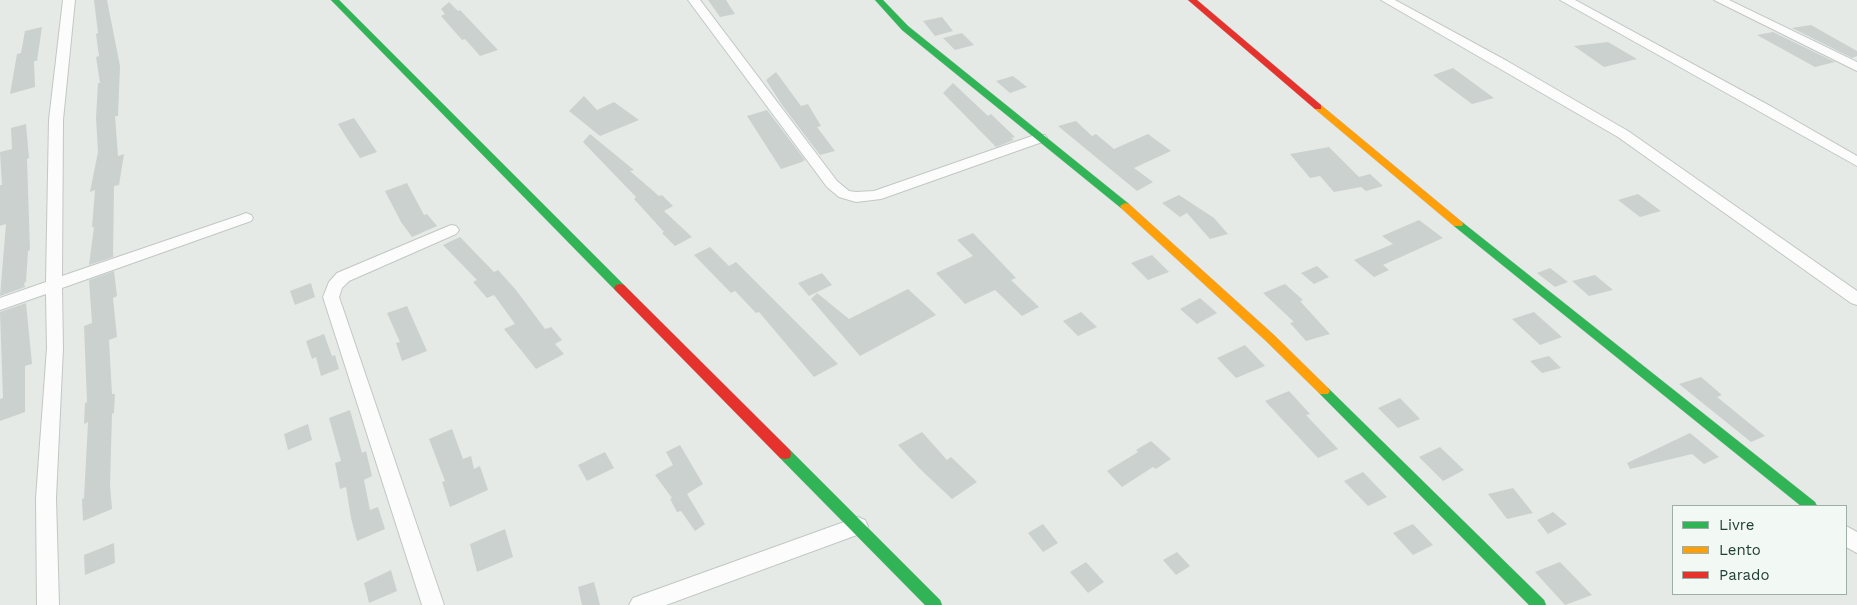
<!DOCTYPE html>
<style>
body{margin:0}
#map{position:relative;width:1857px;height:605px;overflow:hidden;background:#e5eae7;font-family:"Work Sans",sans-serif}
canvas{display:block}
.legend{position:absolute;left:1672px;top:505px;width:175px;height:90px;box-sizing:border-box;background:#f2f9f5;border:1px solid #9eaea9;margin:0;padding:6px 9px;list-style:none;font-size:15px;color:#213e36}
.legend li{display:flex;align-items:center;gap:10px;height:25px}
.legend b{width:25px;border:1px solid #9eaea9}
</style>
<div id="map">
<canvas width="1857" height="605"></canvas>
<ul class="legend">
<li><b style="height:6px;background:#30b455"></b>Livre</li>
<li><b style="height:6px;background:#ff9f0a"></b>Lento</li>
<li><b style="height:6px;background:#e5322d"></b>Parado</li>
</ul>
</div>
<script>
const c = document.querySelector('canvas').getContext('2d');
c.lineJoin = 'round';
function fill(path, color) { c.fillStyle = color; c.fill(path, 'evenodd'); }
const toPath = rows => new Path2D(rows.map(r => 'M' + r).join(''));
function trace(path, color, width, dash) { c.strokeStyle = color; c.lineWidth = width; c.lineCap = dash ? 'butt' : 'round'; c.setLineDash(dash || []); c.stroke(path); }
fill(toPath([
 [94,0,107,0,120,66,118,116,115,116,118,156,124,154,119,185,114,186,113,257,89,265,94,227,92,227,95,190,90,192,98,152,96,118,98,83,100,83,96,57,99,56,96,34,98,33],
 [708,0,726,0,735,14,720,17],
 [449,2,458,11,460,10,498,50,480,56,465,39,462,40,441,16,445,14,441,9],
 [942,17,953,31,935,36,923,21],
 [1811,25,1857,51,1857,56,1852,58,1792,28],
 [42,27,37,61,34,61,35,87,10,94,17,54,21,53,25,31],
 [1773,32,1835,62,1815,67,1757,35],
 [962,33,974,45,955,50,943,38],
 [1608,42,1637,59,1604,67,1574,46],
 [1453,68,1494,98,1472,104,1433,75],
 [776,72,801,106,808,104,821,126,817,127,835,151,820,155,782,105,766,80],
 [1013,76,1027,87,1010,93,996,81],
 [953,83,988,116,991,114,1015,137,1011,138,1014,140,996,147,943,93],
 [584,96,597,110,614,102,639,120,600,136,569,111],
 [767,110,805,160,802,162,781,169,747,116],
 [354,118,377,152,360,158,346,137,338,124],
 [1076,121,1092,136,1096,134,1114,149,1148,134,1171,151,1134,168,1153,182,1137,191,1058,126],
 [26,124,29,158,27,159,30,250,28,251,26,282,24,283,25,287,0,296,6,224,0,226,0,185,2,185,0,152,12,149,11,128],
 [590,134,634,170,630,171,659,196,662,195,673,206,664,211,692,237,675,246,662,233,664,232,634,199,636,197,583,142],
 [1329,147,1359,177,1370,174,1383,186,1366,191,1361,187,1334,192,1320,176,1310,178,1290,154],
 [407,183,424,215,427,214,437,226,412,237,401,222,385,191],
 [1638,194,1661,211,1640,217,1618,200],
 [1179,195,1214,218,1228,234,1210,239,1187,213,1180,217,1162,203],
 [1419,220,1443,238,1383,265,1389,270,1374,277,1354,260,1393,244,1382,236],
 [973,233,1016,278,1011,280,1039,307,1022,316,995,290,965,304,936,273,973,256,957,240],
 [460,237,494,272,498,270,516,290,545,329,551,327,562,340,555,344,564,354,536,369,504,329,515,324,494,295,487,298,473,282,477,280,443,245],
 [710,247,729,266,736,262,838,364,814,377,759,312,756,313,735,291,731,293,694,255],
 [1152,255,1169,272,1148,280,1131,263],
 [1317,266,1329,277,1314,284,1301,273],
 [1550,268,1568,282,1555,287,1537,273],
 [114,271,117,296,113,298,117,337,109,340,112,394,115,394,114,413,112,414,110,485,112,509,83,521,82,499,84,498,88,422,84,424,85,403,87,402,84,326,92,323,89,280],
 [822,273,832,285,809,296,798,283],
 [1595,275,1613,290,1589,296,1572,281],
 [311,283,315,297,295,305,290,291],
 [1285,284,1303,300,1300,301,1330,334,1306,341,1290,323,1294,322,1263,293],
 [908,289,936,315,860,356,811,299,817,293,849,319],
 [1200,298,1217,313,1197,324,1180,309],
 [26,303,32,364,25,366,25,412,0,421,0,399,3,398,0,312],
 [407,306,427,351,402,361,396,343,400,342,387,313],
 [1081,312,1097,327,1078,336,1063,321],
 [1534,312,1562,337,1540,345,1512,319],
 [324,334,332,356,335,355,339,369,321,376,316,357,312,359,306,341],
 [1245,345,1265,366,1236,378,1217,358],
 [1549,356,1561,368,1542,373,1530,361],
 [1701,377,1722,395,1717,397,1765,436,1751,442,1679,384],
 [1289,391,1310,414,1306,415,1338,449,1318,458,1265,401],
 [1400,398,1420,419,1398,428,1378,408],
 [350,410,362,453,366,451,372,476,364,480,370,510,378,507,385,529,357,541,351,518,346,487,340,489,335,463,341,461,329,418],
 [308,424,312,440,288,450,284,434],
 [452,429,463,459,471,456,474,469,480,466,488,490,450,507,442,482,445,481,429,439],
 [922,432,947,460,951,457,977,482,952,499,919,468,898,445],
 [1690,433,1719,457,1704,464,1692,454,1630,469,1627,463],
 [1151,441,1171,459,1156,469,1153,467,1122,487,1107,471,1138,452,1136,450],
 [680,445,703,484,687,494,705,524,695,531,681,511,677,512,670,499,672,498,655,475,673,465,666,452],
 [1440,447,1464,470,1443,481,1419,457],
 [605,452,614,468,587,481,578,465],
 [1363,472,1387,497,1368,506,1344,481],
 [1513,488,1533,513,1507,519,1488,494],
 [1553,512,1567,524,1548,534,1537,520],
 [1043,524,1058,543,1043,552,1028,533],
 [1413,524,1433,545,1413,555,1393,533],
 [505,529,513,557,477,572,470,544],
 [114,543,115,563,85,575,84,555],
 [1177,552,1190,566,1176,575,1163,560],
 [1086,562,1104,582,1088,593,1070,572],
 [1560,562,1592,595,1565,605,1535,572],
 [391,570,397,591,369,603,364,583],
 [594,582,600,605,582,605,578,587]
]), '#cbd1ce');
const street = toPath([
 [63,0,75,0,63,120,62,276,241,215,246,213,251,215,253,218,251,221,62,288,63,348,56,498,59,605,37,605,36,498,47,348,46,294,0,310,0,298,46,282,49,120,63,0],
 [688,0,700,0,837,181,849,191,856,192,874,191,1035,135,1045,135,1047,138,1045,141,881,199,856,202,839,197,827,187,688,0],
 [1381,0,1395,0,1507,61,1628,131,1857,291,1857,305,1851,303,1618,137,1381,0],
 [1560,0,1575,0,1772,107,1857,156,1857,166,1560,0],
 [1714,0,1729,0,1857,62,1857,71,1714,0],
 [451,225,456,226,459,230,456,234,349,281,342,288,339,297,444,605,422,605,323,297,329,282,337,273,451,225],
 [858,517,865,520,868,526,865,532,666,605,629,605,633,598,858,517],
 [1846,526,1857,532,1857,553,1846,547,1846,526]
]);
const fast = toPath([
 [331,0,339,0,624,285,626,288,624,291,616,291,331,0],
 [875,0,883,0,908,26,1129,204,1130,206,1129,208,1121,208,902,30,875,0],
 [1458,221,1462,222,1815,502,1817,506,1801,506,1454,226,1453,224,1458,221],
 [1324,386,1328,388,1544,600,1546,605,1529,605,1320,394,1318,391,1320,388,1324,386],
 [785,449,790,450,940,600,942,605,925,605,780,458,779,454,780,450,785,449]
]);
const slow = toPath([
 [1318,104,1321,105,1462,222,1463,224,1462,226,1454,226,1315,109,1313,107,1318,104],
 [1125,203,1129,204,1274,335,1328,388,1330,391,1328,394,1320,394,1266,341,1121,208,1120,206,1125,203]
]);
const jam = toPath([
 [1188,0,1197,0,1321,105,1321,109,1315,109,1188,0],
 [620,284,624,285,790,450,791,454,790,458,785,459,780,458,616,291,614,288,616,285,620,284]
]);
trace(street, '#c2c7c4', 2);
trace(fast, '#c0c8c4', 1);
trace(slow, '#c0c8c4', 1);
trace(jam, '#c0c8c4', 1);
fill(street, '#fbfcfb');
fill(fast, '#30b455');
fill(slow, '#ff9f0a');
fill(jam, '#e5322d');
</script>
